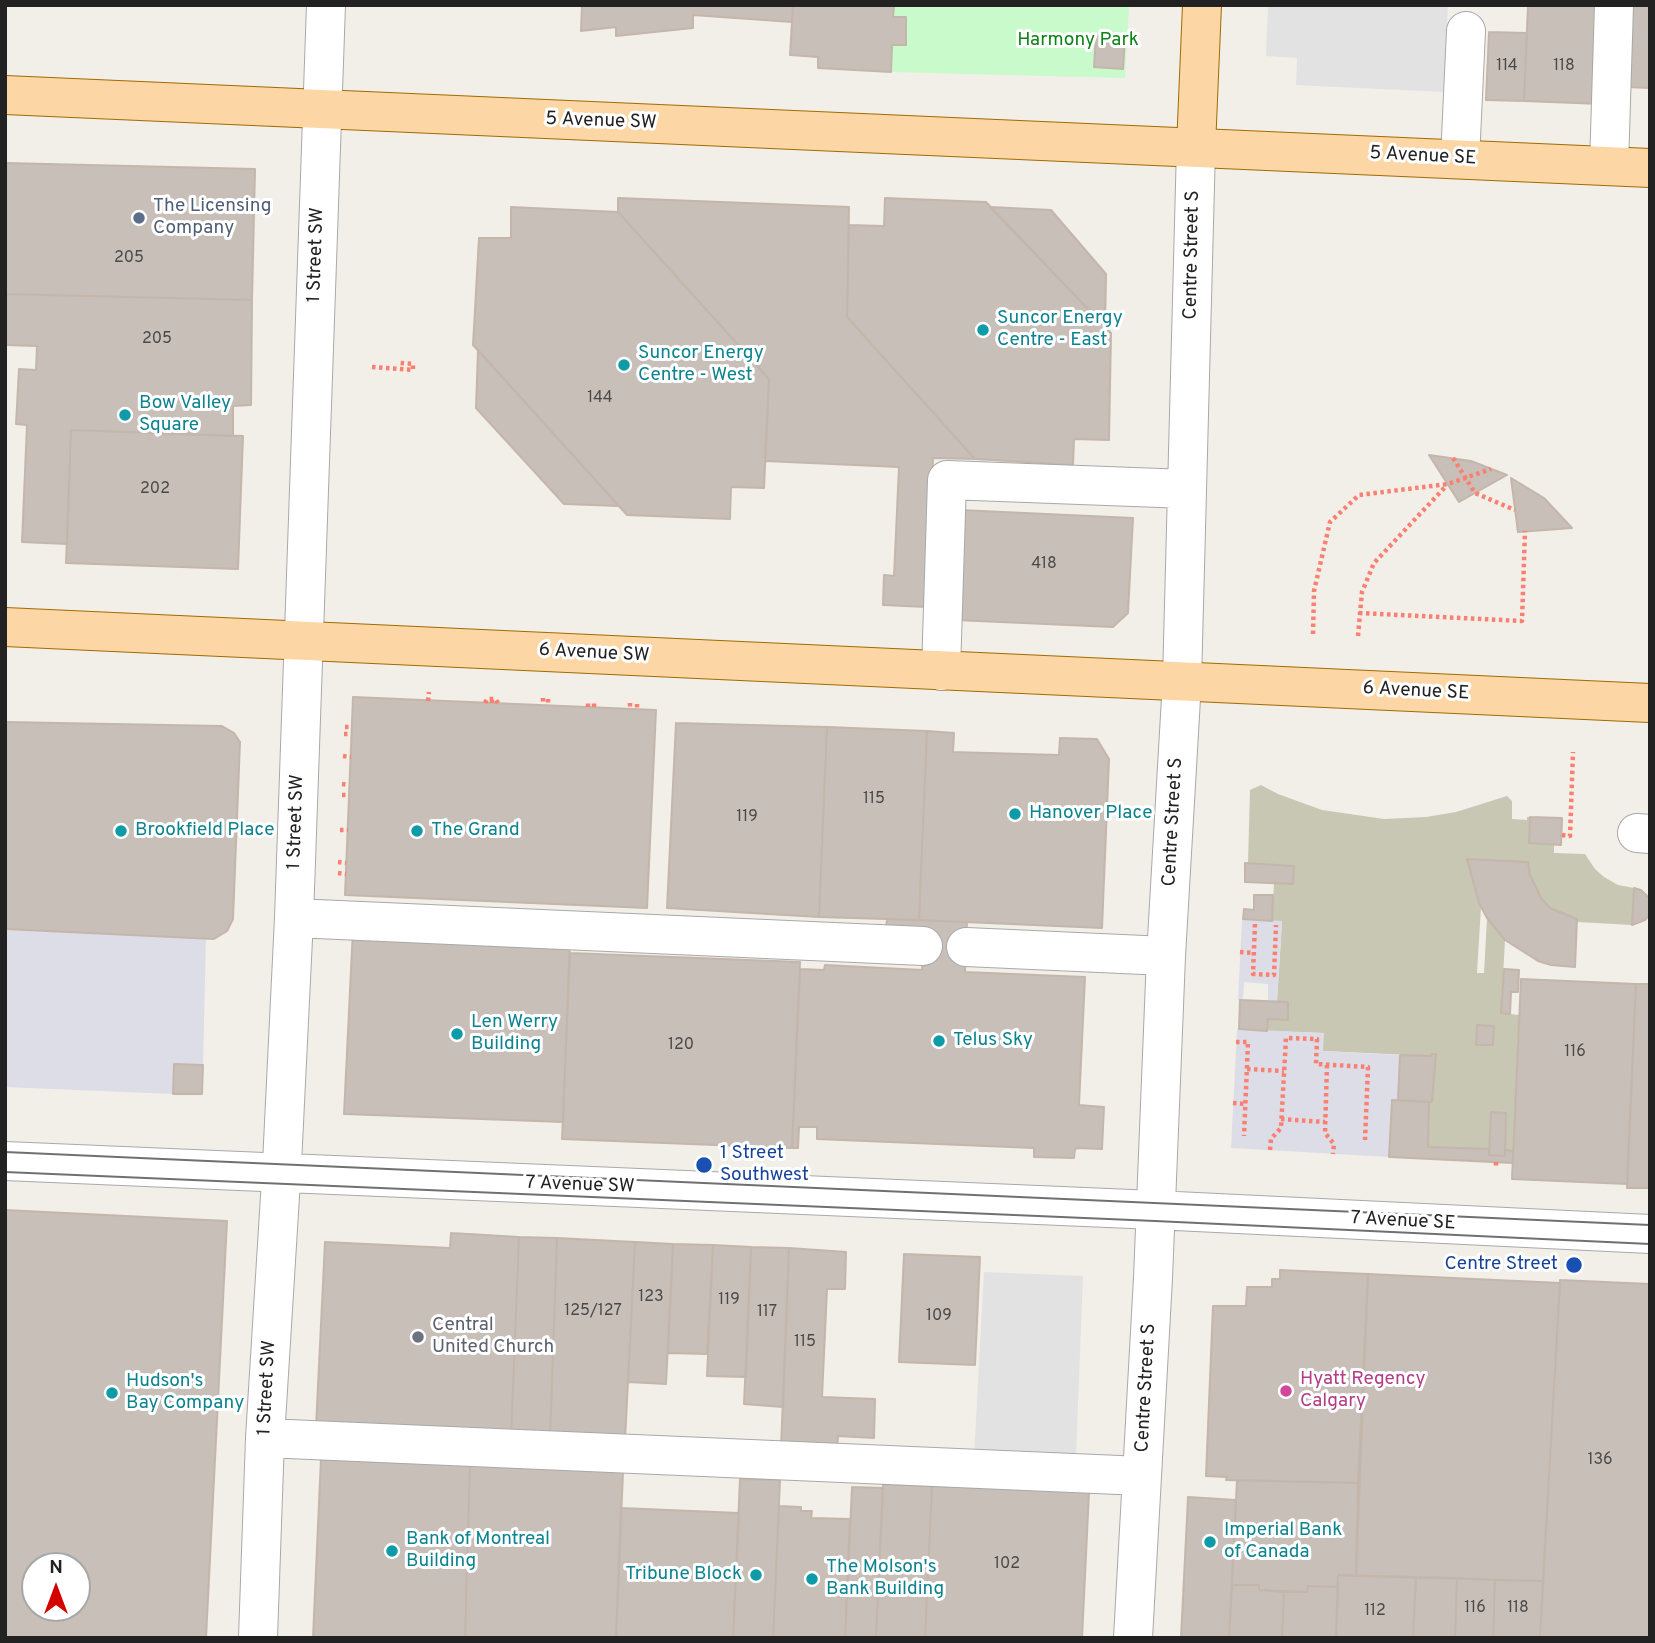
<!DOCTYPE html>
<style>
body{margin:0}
#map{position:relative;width:1655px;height:1643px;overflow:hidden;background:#f2efe9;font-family:Overpass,sans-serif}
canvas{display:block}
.frame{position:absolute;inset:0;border:7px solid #222;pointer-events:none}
.north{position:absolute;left:21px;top:1552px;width:70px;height:70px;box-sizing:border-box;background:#fff;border:2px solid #a7a7a7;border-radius:50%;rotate:0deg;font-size:19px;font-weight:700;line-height:28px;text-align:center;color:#222}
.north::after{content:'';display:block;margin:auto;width:24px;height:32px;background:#d40000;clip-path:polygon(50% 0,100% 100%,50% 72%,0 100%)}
</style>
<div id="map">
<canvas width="1655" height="1643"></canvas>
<div class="frame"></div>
<div class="north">N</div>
</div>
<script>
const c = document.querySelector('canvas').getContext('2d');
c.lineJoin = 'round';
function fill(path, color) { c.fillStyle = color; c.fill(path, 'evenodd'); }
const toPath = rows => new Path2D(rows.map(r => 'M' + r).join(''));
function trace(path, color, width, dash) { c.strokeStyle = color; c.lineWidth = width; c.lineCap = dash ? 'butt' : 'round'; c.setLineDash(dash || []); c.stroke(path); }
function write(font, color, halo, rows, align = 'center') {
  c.font = font + ' Overpass,sans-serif'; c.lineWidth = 6; c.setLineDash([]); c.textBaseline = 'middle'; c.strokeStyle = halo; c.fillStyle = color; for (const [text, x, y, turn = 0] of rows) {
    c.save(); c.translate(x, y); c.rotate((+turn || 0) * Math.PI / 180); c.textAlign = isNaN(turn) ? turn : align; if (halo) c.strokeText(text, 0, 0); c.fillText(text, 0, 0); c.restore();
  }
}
fill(toPath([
 [1261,785,1278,794,1322,810,1384,819,1426,817,1456,812,1507,796,1512,801,1512,819,1527,820,1527,817,1530,817,1529,843,1554,844,1554,853,1585,854,1595,869,1604,877,1618,885,1634,888,1632,925,1577,922,1577,919,1550,908,1541,898,1530,875,1528,862,1467,859,1481,907,1477,973,1484,973,1487,918,1505,940,1501,1013,1519,1015,1513,1151,1505,1150,1506,1113,1491,1113,1489,1149,1428,1147,1429,1102,1432,1102,1435,1054,1432,1054,1431,1056,1323,1051,1323,1033,1267,1031,1268,1019,1288,1020,1288,1002,1277,1001,1282,922,1272,921,1274,883,1293,884,1294,866,1248,863,1250,790]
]), '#c7c7b4');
fill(toPath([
 [894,5,1129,5,1125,78,891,72,892,45,906,45,906,17,893,16]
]), '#c8facc');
fill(toPath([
 [1268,5,1448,5,1444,92,1296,85,1297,58,1266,56],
 [984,1272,1083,1276,1076,1456,974,1456]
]), '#e2e2e2');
fill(toPath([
 [1242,919,1282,921,1277,1001,1268,1001,1268,984,1244,982,1243,1000,1238,1000],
 [5,929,206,938,203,1065,174,1064,173,1094,5,1087],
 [1237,1029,1324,1033,1323,1051,1400,1055,1398,1100,1392,1100,1389,1157,1231,1148]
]), '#dddde8');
const building = toPath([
 [582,5,793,5,792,22,693,15,693,28,616,36,616,27,581,31,582,5],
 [793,5,894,5,893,17,906,17,906,45,892,45,891,72,818,68,818,57,790,55,793,5],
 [1528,5,1604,5,1601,104,1524,101,1528,5],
 [1628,5,1650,5,1650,88,1625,87,1628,5],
 [1489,32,1527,33,1524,101,1486,100,1489,32],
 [1096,35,1125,37,1123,69,1094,67,1096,35],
 [6,163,255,169,252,300,5,294,6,163],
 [618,198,849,207,847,317,975,459,933,458,926,607,883,605,884,575,894,576,899,467,765,461,769,379,618,212,618,198],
 [885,198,986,202,1111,333,1109,440,1074,439,1073,465,975,459,847,317,849,225,884,226,885,198],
 [511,207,618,212,769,379,764,488,731,487,730,519,627,515,473,345,479,238,511,238,511,207],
 [990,207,1051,210,1106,274,1105,327,990,207],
 [5,294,252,300,251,405,233,406,233,436,71,430,67,544,22,542,27,425,16,424,19,369,36,370,37,346,5,345,5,294],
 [478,350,619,506,564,504,476,408,478,350],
 [71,430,243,436,238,569,66,563,71,430],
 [1429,455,1471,461,1507,475,1459,502,1429,455],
 [1511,478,1544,498,1572,528,1518,532,1511,478],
 [960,510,1133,518,1128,613,1113,627,955,620,960,510],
 [353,697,656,710,647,908,345,895,353,697],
 [5,722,222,726,234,733,240,742,233,919,227,931,214,939,5,929,5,722],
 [676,723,827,727,819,917,667,908,676,723],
 [827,727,927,731,919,920,819,917,827,727],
 [927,731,954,733,953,752,1059,755,1060,738,1097,739,1109,759,1102,928,919,920,927,731],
 [1530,817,1562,818,1561,845,1529,843,1530,817],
 [1467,859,1528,862,1530,875,1541,898,1550,908,1577,919,1575,967,1551,965,1538,961,1505,940,1487,918,1479,903,1467,859],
 [1245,863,1294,866,1293,884,1245,882,1245,863],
 [1634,888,1641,890,1649,898,1650,914,1645,920,1632,925,1634,888],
 [1254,895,1273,895,1272,921,1243,919,1244,909,1254,910,1254,895],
 [887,919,967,922,965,972,1085,977,1079,1105,1104,1107,1102,1149,1078,1148,1075,1149,1074,1158,1034,1157,1034,1148,817,1139,817,1127,799,1127,798,1148,792,1148,800,969,824,970,825,965,922,970,924,930,886,928,887,919],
 [353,929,570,939,563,1122,344,1114,353,929],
 [570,953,800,962,792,1148,562,1139,570,953],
 [1504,969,1519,970,1518,992,1511,992,1510,1014,1501,1013,1504,969],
 [1521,979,1636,984,1627,1184,1512,1179,1521,979],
 [1636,984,1650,984,1650,1188,1627,1188,1636,984],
 [1240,1000,1288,1002,1288,1020,1268,1019,1267,1031,1239,1029,1240,1000],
 [1477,1025,1494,1026,1493,1045,1476,1045,1477,1025],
 [1432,1054,1436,1054,1432,1102,1398,1100,1400,1055,1431,1056,1432,1054],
 [174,1064,203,1065,202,1094,173,1094,174,1064],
 [1392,1100,1429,1102,1428,1147,1489,1149,1489,1155,1505,1156,1505,1150,1513,1151,1513,1163,1389,1157,1392,1100],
 [1491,1112,1506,1113,1505,1156,1489,1155,1491,1112],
 [5,1210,227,1221,206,1638,5,1638,5,1210],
 [35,1566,77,1566,77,1608,35,1608,35,1566],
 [451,1233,519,1237,511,1436,316,1427,325,1242,450,1248,451,1233],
 [519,1237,557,1238,550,1438,511,1436,519,1237],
 [557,1238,635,1242,625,1440,550,1438,557,1238],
 [635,1242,673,1244,666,1384,628,1382,635,1242],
 [673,1244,713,1245,707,1354,668,1353,673,1244],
 [713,1245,751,1247,746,1377,707,1376,713,1245],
 [751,1247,789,1248,783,1407,744,1404,751,1247],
 [789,1248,846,1252,845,1289,827,1289,822,1397,875,1399,874,1438,838,1436,837,1452,781,1448,789,1248],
 [904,1254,980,1257,975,1365,899,1362,904,1254],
 [1280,1270,1368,1274,1358,1483,1226,1480,1227,1477,1206,1476,1213,1306,1246,1306,1247,1287,1272,1287,1272,1279,1280,1279,1280,1270],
 [1368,1274,1560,1283,1543,1581,1356,1576,1368,1274],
 [1560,1280,1650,1284,1650,1638,1540,1638,1560,1280],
 [321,1458,470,1465,465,1638,313,1638,321,1458],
 [470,1465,623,1472,616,1638,465,1638,470,1465],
 [740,1479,780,1480,773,1638,733,1638,740,1479],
 [1237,1480,1358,1483,1356,1576,1338,1575,1338,1587,1308,1586,1307,1592,1259,1590,1259,1585,1232,1585,1237,1480],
 [883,1484,932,1486,925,1638,876,1638,883,1484],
 [932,1486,1089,1492,1082,1638,925,1638,932,1486],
 [852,1487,883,1488,876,1638,845,1638,852,1487],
 [1188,1497,1236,1500,1229,1638,1181,1638,1188,1497],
 [779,1506,801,1507,801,1511,812,1511,811,1518,850,1519,845,1638,773,1638,779,1506],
 [621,1508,739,1513,733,1638,616,1638,621,1508],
 [1338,1575,1416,1577,1413,1638,1336,1638,1338,1575],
 [1416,1577,1457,1578,1455,1638,1413,1638,1416,1577],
 [1457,1578,1495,1580,1493,1638,1455,1638,1457,1578],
 [1495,1580,1543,1581,1540,1638,1493,1638,1495,1580],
 [1232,1585,1259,1585,1259,1590,1284,1592,1282,1638,1229,1638,1232,1585],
 [1308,1586,1338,1587,1336,1638,1282,1638,1284,1592,1307,1592,1308,1586]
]);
fill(building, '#c7bfb8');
trace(building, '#c4b6ab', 2);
const minor = toPath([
 [1460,159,1466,31],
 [1609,166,1614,5],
 [941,671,947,480,1187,489],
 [1637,833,1650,834],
 [294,918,923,946],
 [966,947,1166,956],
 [5,1161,1155,1210,1650,1234],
 [265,1438,1142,1476],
 [258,1638,265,1438,282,1164,294,918,326,5],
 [1133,1638,1153,1278,1166,956,1182,681,1196,147]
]);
const major = toPath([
 [5,95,1650,168],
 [1196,147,1202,5],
 [5,627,1650,703]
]);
trace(minor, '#a9a9a9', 40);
trace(major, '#a06b00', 40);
trace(toPath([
 [372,367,413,370,413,364,399,363],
 [1453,458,1475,493,1515,510],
 [1359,613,1522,621,1525,531],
 [1313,634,1314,591,1330,522,1359,495,1448,484,1491,469],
 [1358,636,1362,592,1374,563,1447,485],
 [543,698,543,705],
 [548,699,548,705],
 [428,701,429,692],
 [485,703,487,699,492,699,496,700,498,703],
 [492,703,492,696],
 [630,703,630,708],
 [637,704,637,709],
 [588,707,588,701],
 [594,707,594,702],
 [345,727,352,727],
 [344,734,351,734],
 [343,756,351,757],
 [342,784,349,785],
 [342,795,349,795],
 [340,830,348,830],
 [1562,835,1570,836,1573,752],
 [338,862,346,863],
 [338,873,346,874],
 [1255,924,1253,974,1274,975,1276,925],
 [1240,952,1253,953],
 [1236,1042,1248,1042,1244,1136],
 [1327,1065,1325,1133,1334,1144,1333,1154],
 [1247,1069,1284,1071],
 [1233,1103,1245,1104],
 [1281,1119,1325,1122],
 [1270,1150,1271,1139,1281,1128,1286,1038,1317,1039,1316,1064,1368,1067,1365,1140],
 [1496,1162,1496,1168]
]), '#fa8072', 4.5, [3.5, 3.5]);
trace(minor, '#fff', 38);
trace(major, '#fcd6a4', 38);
trace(toPath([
 [5,1152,1650,1225],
 [5,1172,1155,1221,1650,1244]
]), '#707070', 2);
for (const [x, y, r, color] of [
 [139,218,7,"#5c6f8a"],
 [983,330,7,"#0f9aa8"],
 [624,365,7,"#0f9aa8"],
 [125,415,7,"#0f9aa8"],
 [1015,814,7,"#0f9aa8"],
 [121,831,7,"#0f9aa8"],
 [417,831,7,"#0f9aa8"],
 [457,1034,7,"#0f9aa8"],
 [939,1041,7,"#0f9aa8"],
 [704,1165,9,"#1a4fb4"],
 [1574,1265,9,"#1a4fb4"],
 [418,1337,7,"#6b7280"],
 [1286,1391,7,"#d1479c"],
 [112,1393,7,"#0f9aa8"],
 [1210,1542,7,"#0f9aa8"],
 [392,1551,7,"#0f9aa8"],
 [756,1575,7,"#0f9aa8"],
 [812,1579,7,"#0f9aa8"]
]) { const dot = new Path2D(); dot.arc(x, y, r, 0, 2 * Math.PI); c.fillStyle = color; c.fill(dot); trace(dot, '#fff', 2.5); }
write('16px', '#4b4948', null, [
 ["114",1507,67],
 ["118",1564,67],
 ["205",129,259],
 ["205",157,340],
 ["144",600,399],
 ["202",155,490],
 ["418",1044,565],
 ["115",874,800],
 ["119",747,818],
 ["120",681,1046],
 ["116",1575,1053],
 ["123",651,1298],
 ["119",729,1301],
 ["125/127",593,1312],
 ["117",767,1313],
 ["109",939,1317],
 ["115",805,1343],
 ["136",1600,1461],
 ["102",1007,1565],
 ["116",1475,1609],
 ["118",1518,1609],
 ["112",1375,1612]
]);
write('19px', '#0c8416', '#fff', [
 ["Harmony Park",1078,41]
]);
write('19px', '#222', '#fff', [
 ["5 Avenue SW",601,122,2],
 ["5 Avenue SE",1423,157,3],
 ["1 Street SW",317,255,-88],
 ["Centre Street S",1193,255,-89],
 ["6 Avenue SW",594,654,3],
 ["6 Avenue SE",1416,692,3],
 ["1 Street SW",297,822,-88],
 ["Centre Street S",1174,822,-87],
 ["7 Avenue SW",580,1186,2],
 ["7 Avenue SE",1403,1222,3],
 ["1 Street SW",268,1388,-87],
 ["Centre Street S",1147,1388,-87]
]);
write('19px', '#4e5e75', '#fff', [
 ["The Licensing",153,207],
 ["Company",153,229]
], 'left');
write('19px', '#0d838f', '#fff', [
 ["Suncor Energy",997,319],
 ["Centre - East",997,341],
 ["Suncor Energy",638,354],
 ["Centre - West",638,376],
 ["Bow Valley",139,404],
 ["Square",139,426],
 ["Hanover Place",1029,814],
 ["Brookfield Place",135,831],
 ["The Grand",431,831],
 ["Len Werry",471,1023],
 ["Building",471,1045],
 ["Telus Sky",953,1041],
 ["Hudson's",126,1382],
 ["Bay Company",126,1404],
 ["Imperial Bank",1224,1531],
 ["of Canada",1224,1553],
 ["Bank of Montreal",406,1540],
 ["Building",406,1562],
 ["The Molson's",826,1568],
 ["Bank Building",826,1590],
 ["Tribune Block",742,1575,"right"]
], 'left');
write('19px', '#164399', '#fff', [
 ["1 Street",720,1154],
 ["Southwest",720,1176],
 ["Centre Street",1558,1265,"right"]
], 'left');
write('19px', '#5b616d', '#fff', [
 ["Central",432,1326],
 ["United Church",432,1348]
], 'left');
write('19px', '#b23c85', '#fff', [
 ["Hyatt Regency",1300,1380],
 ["Calgary",1300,1402]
], 'left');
</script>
